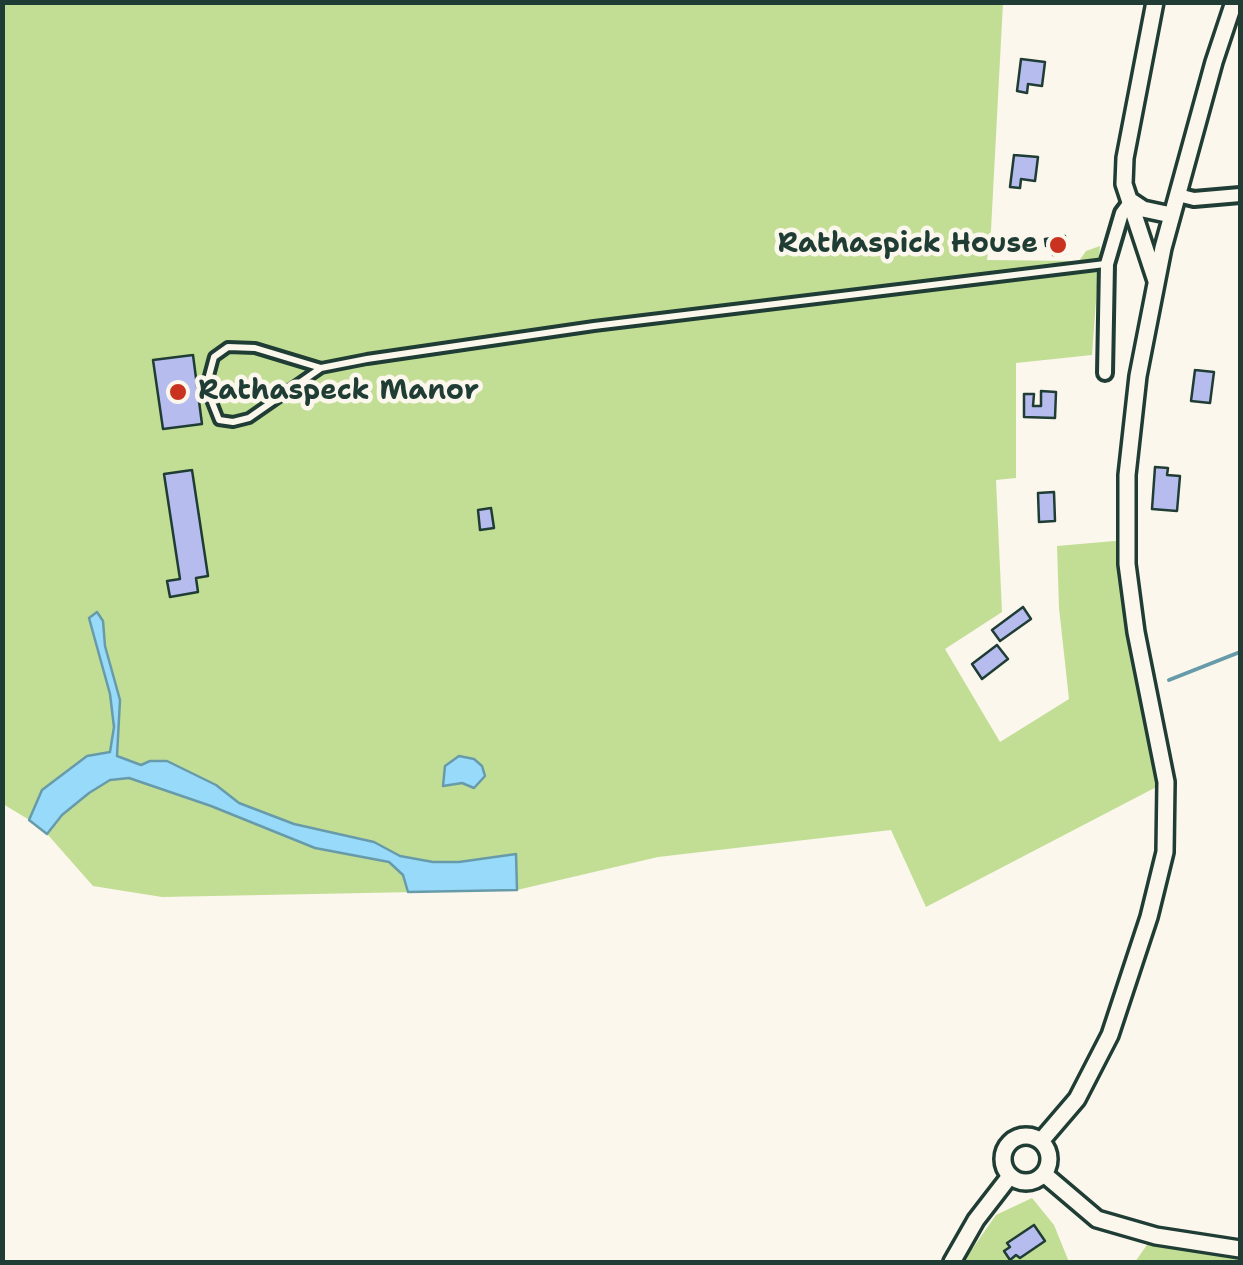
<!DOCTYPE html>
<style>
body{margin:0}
#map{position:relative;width:1243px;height:1265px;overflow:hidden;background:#fbf7ec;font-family:"Shantell Sans",sans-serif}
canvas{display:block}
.frame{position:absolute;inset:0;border:5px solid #1f3d34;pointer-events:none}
</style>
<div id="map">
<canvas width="1243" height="1265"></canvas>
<div class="frame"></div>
</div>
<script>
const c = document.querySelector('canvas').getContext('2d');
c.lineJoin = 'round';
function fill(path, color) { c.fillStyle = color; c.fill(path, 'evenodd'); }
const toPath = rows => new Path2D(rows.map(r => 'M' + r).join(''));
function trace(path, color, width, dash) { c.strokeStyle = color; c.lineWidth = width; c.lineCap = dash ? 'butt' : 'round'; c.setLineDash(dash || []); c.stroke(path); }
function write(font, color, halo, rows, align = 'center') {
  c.font = font + ' "Shantell Sans",sans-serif'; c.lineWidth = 9; c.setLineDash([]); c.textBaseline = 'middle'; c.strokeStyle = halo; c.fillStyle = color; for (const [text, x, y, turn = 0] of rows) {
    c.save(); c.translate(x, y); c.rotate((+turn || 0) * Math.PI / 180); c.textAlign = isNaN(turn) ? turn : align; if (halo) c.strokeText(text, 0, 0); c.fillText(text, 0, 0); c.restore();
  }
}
fill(toPath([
 [3,3,1003,3,991,230,987,260,1079,261,1086,251,1100,246,1092,355,1016,363,1016,478,996,480,1002,612,945,649,1000,742,1069,699,1059,608,1057,546,1126,540,1166,782,926,907,891,830,658,857,517,890,162,897,93,886,41,827,3,804],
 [1032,1198,1054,1225,1069,1262,963,1262,996,1215],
 [1151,1239,1240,1254,1240,1262,1135,1262]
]), '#c2de95');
const water = toPath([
 [97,612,103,621,105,646,120,700,117,756,141,765,150,761,167,761,216,785,239,803,294,824,374,842,400,856,433,862,459,862,516,854,517,890,408,892,403,875,389,862,315,848,211,806,129,778,110,780,89,793,62,815,47,834,29,820,42,790,87,756,110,752,114,727,110,694,89,618,97,612],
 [459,756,474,759,482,766,485,776,474,788,462,783,443,786,445,766,459,756]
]);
fill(water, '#98daf9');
trace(water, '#689baa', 2.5);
trace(toPath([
 [1169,680,1240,652]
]), '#689baa', 4);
const building = toPath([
 [1021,59,1045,62,1042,86,1028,84,1027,93,1017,91,1021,59],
 [1014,155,1038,157,1035,181,1021,179,1020,188,1010,187,1014,155],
 [1065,236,1065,253,1053,255,1051,245,1046,246,1045,239,1065,236],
 [193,355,202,424,163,429,153,360,193,355],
 [1195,370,1214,372,1210,403,1191,401,1195,370],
 [1041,391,1056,392,1055,418,1024,417,1024,394,1034,394,1033,406,1041,406,1041,391],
 [1155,467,1168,468,1167,475,1180,476,1177,511,1152,509,1155,467],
 [192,470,208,576,196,578,198,592,170,597,167,581,180,579,164,474,192,470],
 [1054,492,1055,521,1039,522,1038,493,1054,492],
 [491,508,494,528,480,530,478,510,491,508],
 [1023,607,1031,619,1000,641,992,630,1023,607],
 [997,645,1008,659,982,679,972,664,997,645],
 [1034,1225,1045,1241,1020,1258,1016,1255,1010,1260,1004,1251,1010,1247,1007,1243,1034,1225]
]);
fill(building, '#b7bcee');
trace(building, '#1f3d34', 2.5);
const service = toPath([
 [321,368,255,348,228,347,214,357,206,387,219,420,233,422,249,418,321,368,367,359,594,326,1105,264]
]);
const minor = toPath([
 [1178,195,1194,199,1240,195],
 [1105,373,1107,264,1122,213,1131,201]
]);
const tertiary = toPath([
 [1155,2,1125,158,1124,184,1156,281],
 [1131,201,1143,209,1171,215],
 '1003 1159a23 23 0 1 1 46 0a23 23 0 1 1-46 0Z',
 [1041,1141,1077,1099,1110,1035,1149,917,1165,852,1166,782,1136,632,1127,564,1127,475,1138,376,1163,248,1214,62,1234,2],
 [1044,1174,1097,1219,1156,1236,1240,1249],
 [952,1262,976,1220,1010,1176]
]);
trace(service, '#1f3d34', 14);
trace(minor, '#1f3d34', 20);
trace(tertiary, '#1f3d34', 22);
trace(service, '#fbf7ec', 6);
trace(minor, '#fbf7ec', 12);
trace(tertiary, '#fbf7ec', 15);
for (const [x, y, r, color] of [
 [1058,245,10,"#c8321e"],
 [178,392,10,"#c8321e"]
]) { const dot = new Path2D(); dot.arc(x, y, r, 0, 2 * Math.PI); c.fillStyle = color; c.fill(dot); trace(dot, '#fbf7ec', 4); }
write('bold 28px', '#1f3d34', '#fbf7ec', [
 ["Rathaspick House",1038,245],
 ["Rathaspeck Manor",198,392,"left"]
], 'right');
</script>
